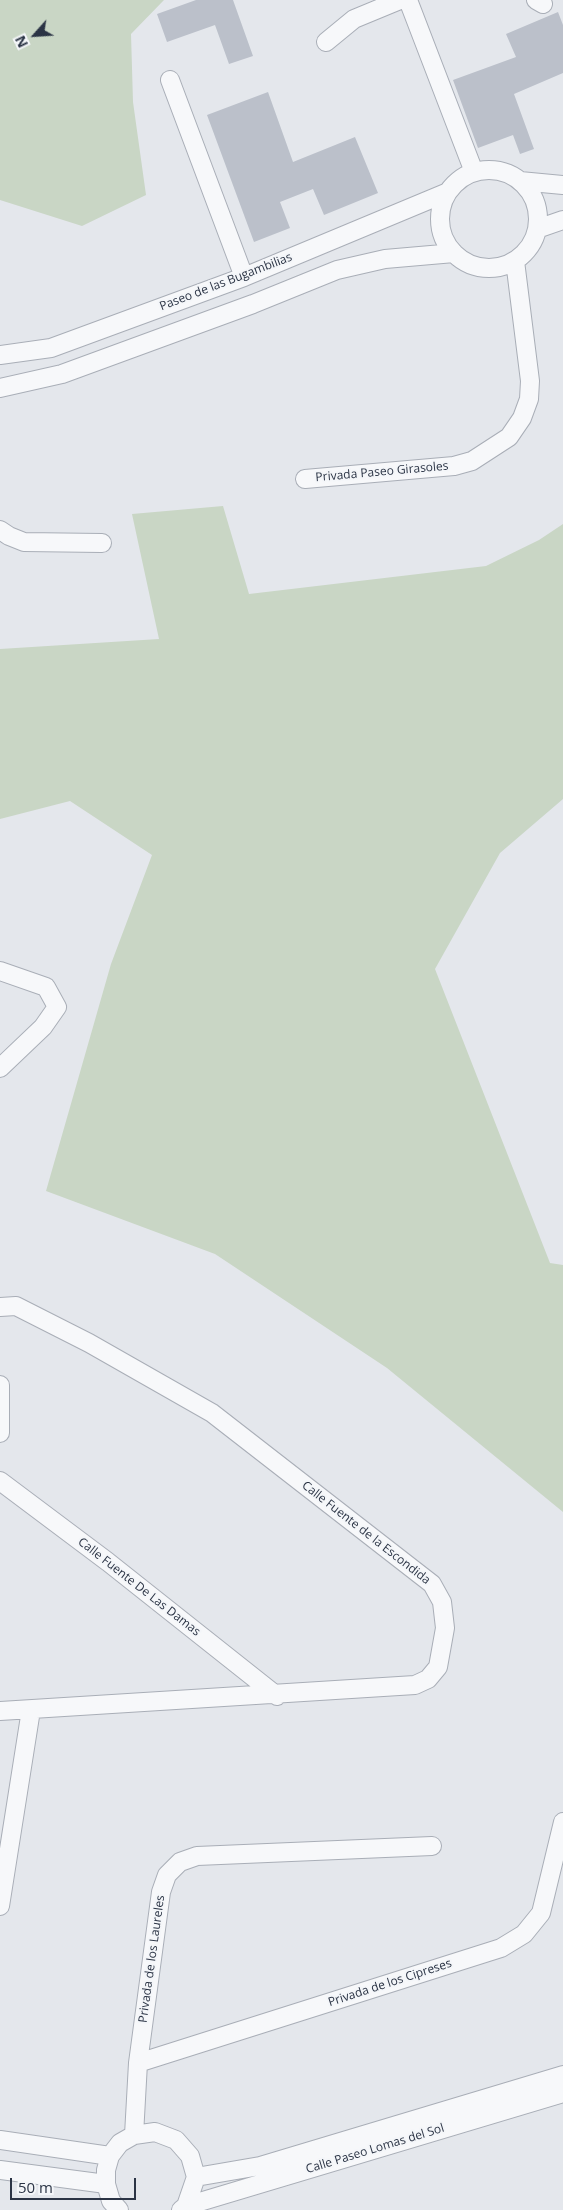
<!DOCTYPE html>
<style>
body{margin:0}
#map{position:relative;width:563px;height:2210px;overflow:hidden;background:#e4e7ec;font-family:"Open Sans",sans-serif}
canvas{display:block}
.north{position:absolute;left:10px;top:10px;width:50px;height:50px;-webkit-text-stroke:4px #f4f6f9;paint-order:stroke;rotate:244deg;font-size:14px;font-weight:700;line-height:20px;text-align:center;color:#2b3445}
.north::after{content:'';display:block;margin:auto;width:18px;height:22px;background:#2b3445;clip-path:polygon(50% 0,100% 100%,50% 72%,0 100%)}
.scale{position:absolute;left:10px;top:2178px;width:126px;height:22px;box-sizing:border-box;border:2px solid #2b3445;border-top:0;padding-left:6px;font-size:15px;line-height:18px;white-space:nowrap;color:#2b3445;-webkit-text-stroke:4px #f4f6f9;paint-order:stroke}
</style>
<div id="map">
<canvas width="563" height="2210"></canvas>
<div class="north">N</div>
<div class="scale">50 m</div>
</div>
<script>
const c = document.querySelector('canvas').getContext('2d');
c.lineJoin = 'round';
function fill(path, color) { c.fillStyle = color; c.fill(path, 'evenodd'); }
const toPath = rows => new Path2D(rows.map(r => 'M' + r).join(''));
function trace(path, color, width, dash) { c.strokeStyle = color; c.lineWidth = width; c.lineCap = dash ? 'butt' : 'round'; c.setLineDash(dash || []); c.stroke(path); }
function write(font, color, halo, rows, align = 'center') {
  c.font = font + ' "Open Sans",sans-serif'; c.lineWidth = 4; c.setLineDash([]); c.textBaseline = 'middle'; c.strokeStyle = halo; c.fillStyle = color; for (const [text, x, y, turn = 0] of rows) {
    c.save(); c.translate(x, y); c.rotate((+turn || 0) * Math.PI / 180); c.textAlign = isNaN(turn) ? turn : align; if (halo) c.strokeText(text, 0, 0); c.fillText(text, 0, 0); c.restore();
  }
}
fill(toPath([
 [0,0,164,0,131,34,133,102,146,195,82,226,0,200],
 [223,506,249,594,486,566,539,540,563,524,563,799,500,853,435,969,550,1263,563,1265,563,1512,387,1368,215,1254,46,1191,111,964,152,855,70,801,0,819,0,649,159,639,132,514]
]), '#c9d6c5');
fill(toPath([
 [196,0,233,0,253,56,229,64,215,25,167,42,157,14],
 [558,12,563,25,563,73,514,94,534,149,520,154,513,135,478,148,453,80,516,57,506,34],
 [268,92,293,162,355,137,378,193,324,215,313,189,280,202,290,228,254,242,207,115]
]), '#bbc0ca');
const minor = toPath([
 [408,0,474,172],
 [536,0,543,4],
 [326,42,354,19,400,0],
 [170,80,244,277],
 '440 219a49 49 0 1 1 98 0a49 49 0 1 1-98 0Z',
 [520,181,563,185],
 [537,229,563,220],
 [0,355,51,348,244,277,448,192],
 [0,388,62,374,253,304,337,270,385,259,454,253],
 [305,479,454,466,472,461,509,437,522,418,529,399,530,381,515,261],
 [0,530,9,536,24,542,102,543],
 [0,971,46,987,57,1007,43,1027,0,1068],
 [0,1307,16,1306,89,1343,212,1413,432,1584,442,1602,445,1628,438,1667,428,1679,415,1685,0,1711],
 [0,1385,0,1433],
 [0,1481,108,1562,277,1696],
 [0,1906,31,1710],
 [138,2063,501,1948,524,1934,541,1913,563,1822],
 [134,2135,138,2063,161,1892,167,1875,180,1862,197,1856,432,1846],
 [0,2140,110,2156],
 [0,2170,106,2184],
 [196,2177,260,2166,563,2075],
 [186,2206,563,2093],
 [119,2210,111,2201,106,2184,106,2170,110,2156,120,2143,134,2135,155,2132,176,2140,190,2156,196,2177,186,2206,181,2210]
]);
trace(minor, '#a9aeb7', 20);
trace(minor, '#f7f8fa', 18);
write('12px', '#2b3445', '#f4f6f9', [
 ["Paseo de las Bugambilias",226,282,-21],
 ["Privada Paseo Girasoles",382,472,-5],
 ["Calle Fuente de la Escondida",366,1533,38],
 ["Calle Fuente De Las Damas",139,1587,38],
 ["Privada de los Laureles",152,1959,-82],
 ["Privada de los Cipreses",390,1983,-18],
 ["Calle Paseo Lomas del Sol",375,2149,-17]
]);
</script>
